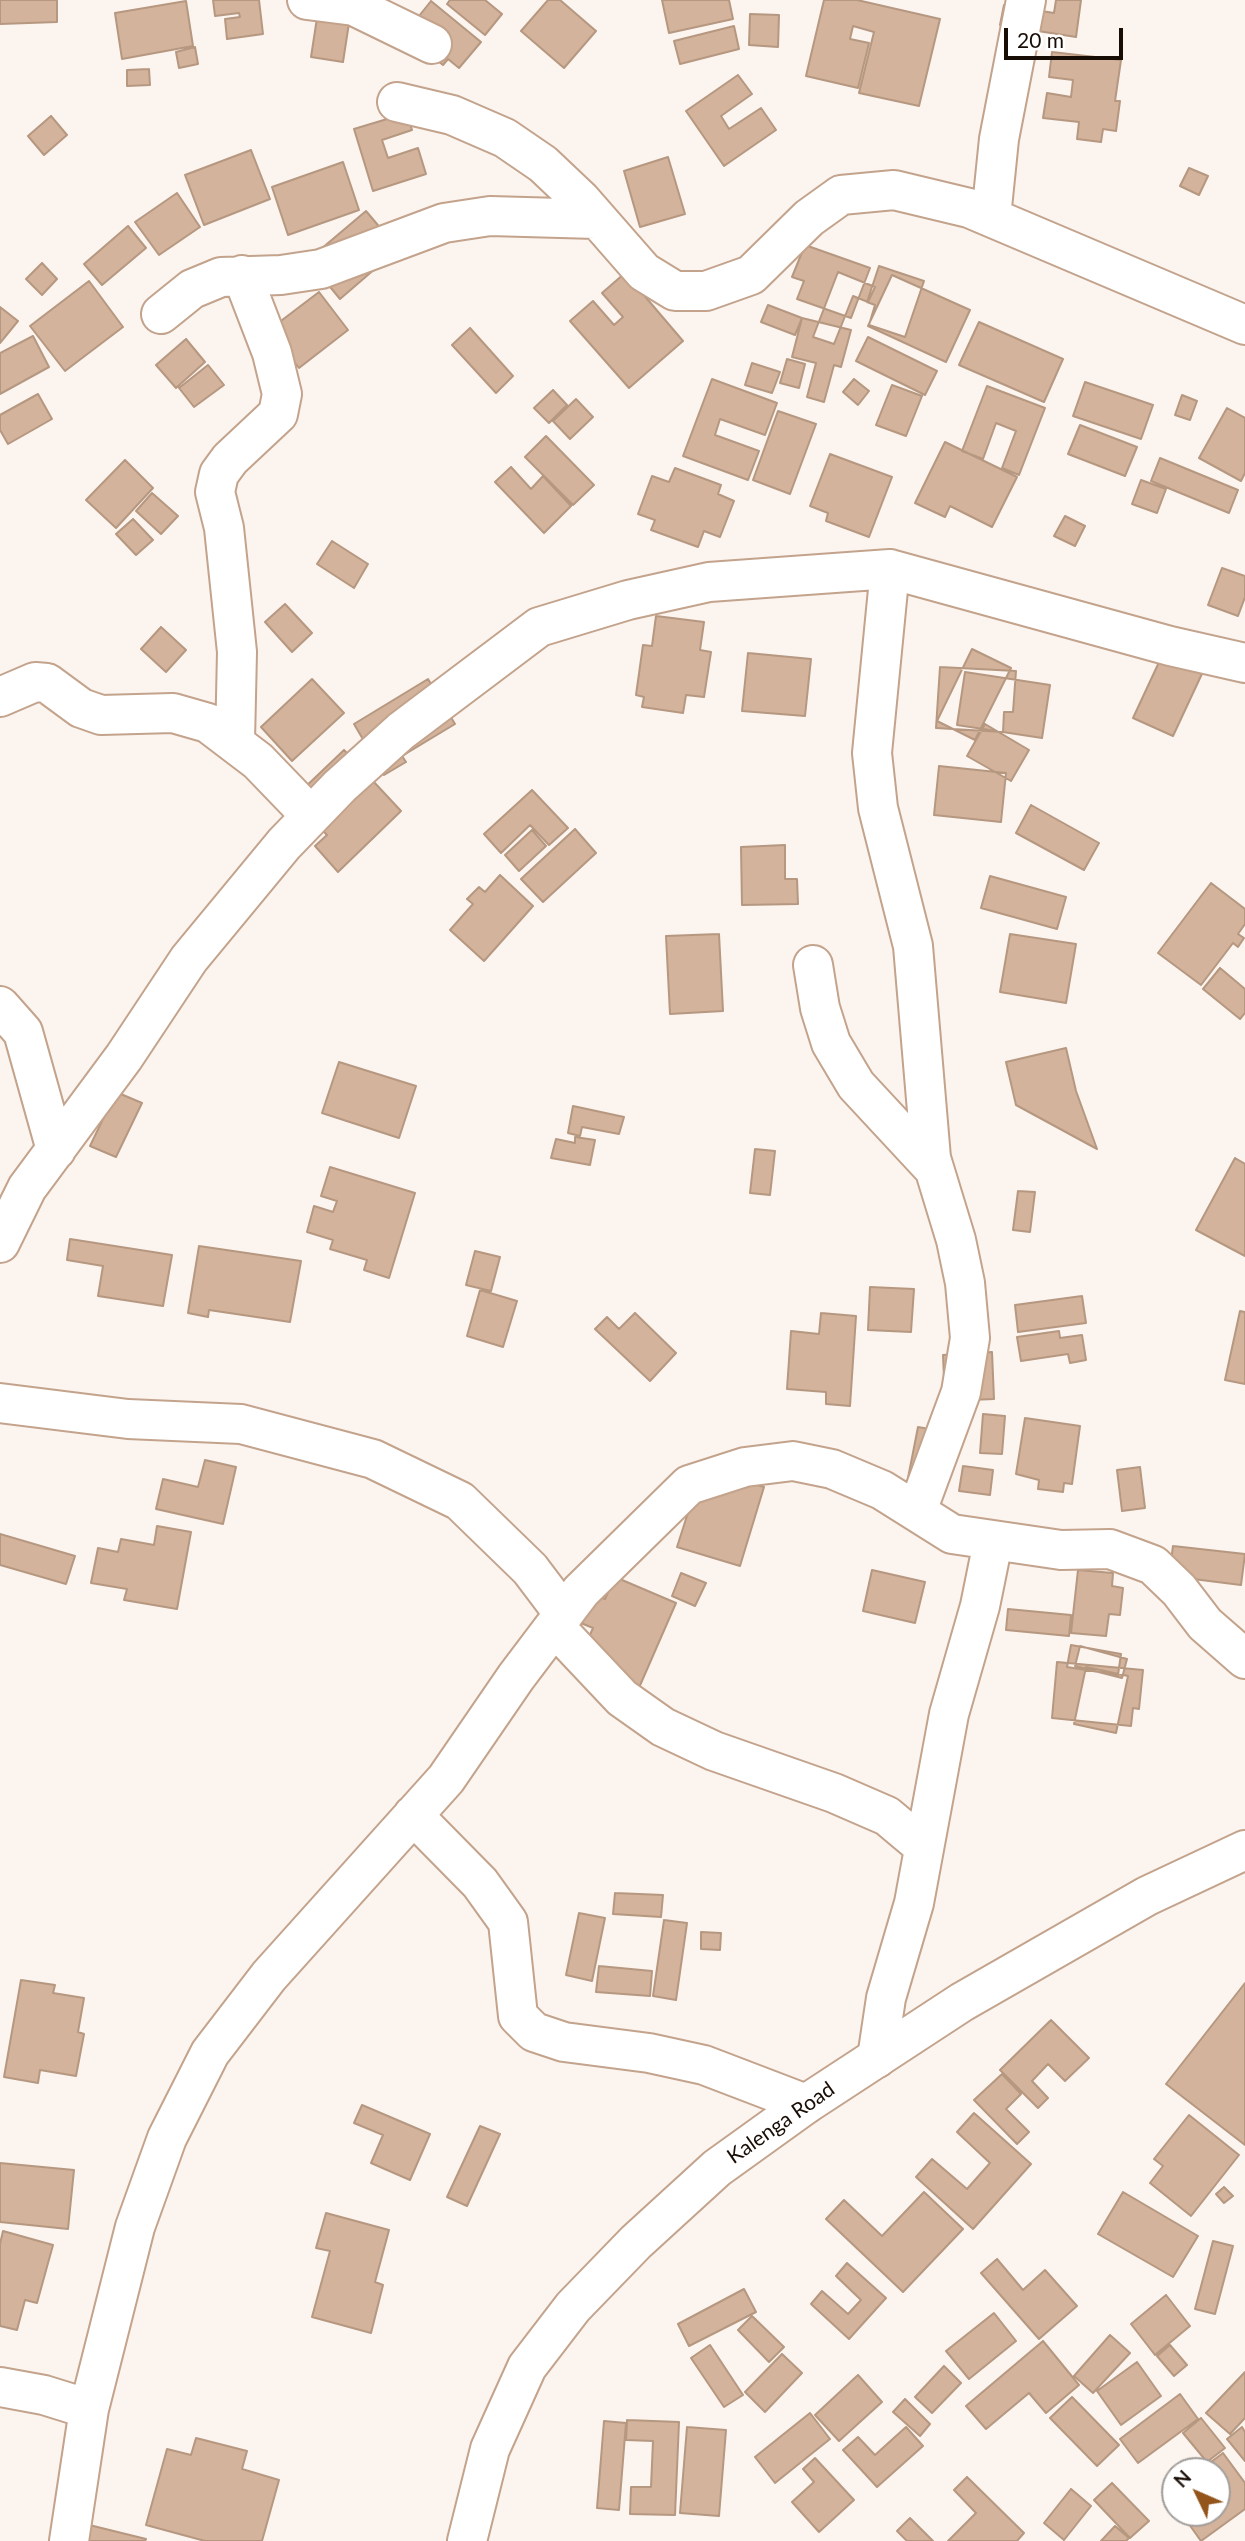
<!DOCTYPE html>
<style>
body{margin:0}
#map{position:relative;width:1245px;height:2541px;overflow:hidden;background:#fbf4ef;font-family:Lato,sans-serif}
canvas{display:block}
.north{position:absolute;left:1161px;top:2457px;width:70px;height:70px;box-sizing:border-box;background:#fff;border:2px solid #a39e9b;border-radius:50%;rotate:314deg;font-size:19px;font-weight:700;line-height:28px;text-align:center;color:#180d05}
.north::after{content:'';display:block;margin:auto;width:24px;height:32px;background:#93551b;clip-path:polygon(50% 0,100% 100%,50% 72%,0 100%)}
.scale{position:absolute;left:1004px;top:28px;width:119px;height:32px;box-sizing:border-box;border:4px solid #180d05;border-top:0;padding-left:9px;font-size:21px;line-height:24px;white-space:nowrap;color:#180d05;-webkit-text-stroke:5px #fff;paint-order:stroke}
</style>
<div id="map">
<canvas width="1245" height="2541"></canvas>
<div class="north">N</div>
<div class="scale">20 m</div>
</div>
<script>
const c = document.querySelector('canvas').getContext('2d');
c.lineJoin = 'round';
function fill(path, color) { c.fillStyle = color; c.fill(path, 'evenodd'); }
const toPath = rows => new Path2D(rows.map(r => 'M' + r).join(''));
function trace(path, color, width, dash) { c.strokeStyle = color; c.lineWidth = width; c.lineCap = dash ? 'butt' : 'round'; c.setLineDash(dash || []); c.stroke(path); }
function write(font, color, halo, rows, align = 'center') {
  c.font = font + ' Lato,sans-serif'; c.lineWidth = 5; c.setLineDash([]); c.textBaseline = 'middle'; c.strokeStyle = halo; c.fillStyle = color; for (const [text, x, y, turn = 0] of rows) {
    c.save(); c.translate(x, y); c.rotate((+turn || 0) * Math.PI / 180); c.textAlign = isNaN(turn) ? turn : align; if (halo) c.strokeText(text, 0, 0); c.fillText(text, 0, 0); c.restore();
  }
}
const building = toPath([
 [0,0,57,0,57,22,0,24,0,0],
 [213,0,259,0,263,34,227,39,225,19,240,17,239,13,215,16,213,0],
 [450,0,485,0,502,14,485,35,447,4,450,0],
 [548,0,560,0,596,31,564,68,521,31,548,0],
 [662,0,729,0,733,19,669,33,662,0],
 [824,0,857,0,940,19,919,106,859,93,874,32,853,26,850,39,869,43,858,88,806,76,824,0],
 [1056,0,1081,0,1076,37,1000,25,1004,5,1054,13,1056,0],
 [186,1,193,46,122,59,115,13,186,1],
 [431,1,481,42,459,68,448,59,443,65,433,57,415,21,431,1],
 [319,5,351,10,343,62,311,57,319,5],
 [750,14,779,15,778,47,749,45,750,14],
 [734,26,739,49,680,64,674,41,734,26],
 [195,47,198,64,179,68,176,52,195,47],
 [1052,52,1121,60,1115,101,1120,101,1116,131,1103,129,1101,142,1077,139,1079,122,1043,118,1047,93,1071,97,1073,80,1049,77,1052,52],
 [149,69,150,85,127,86,127,70,149,69],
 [738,75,752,94,721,116,729,129,761,108,776,130,724,166,686,111,738,75],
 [407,113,412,130,382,140,388,158,418,148,426,174,373,191,354,129,407,113],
 [51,116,67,135,44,155,28,136,51,116],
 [251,150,270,199,204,225,185,175,251,150],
 [668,157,685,214,640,227,624,171,668,157],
 [343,162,359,210,288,235,272,187,343,162],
 [1189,168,1208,176,1199,195,1180,186,1189,168],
 [177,193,200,227,159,255,135,222,177,193],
 [366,211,398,249,340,299,308,260,366,211],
 [128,226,146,248,102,285,84,264,128,226],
 [805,245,870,268,851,318,797,299,804,281,792,277,805,245],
 [42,263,57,279,42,295,26,279,42,263],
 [879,266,924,281,905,337,869,325,875,305,867,302,879,266],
 [838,272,875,287,868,302,853,296,834,344,813,337,838,272],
 [625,273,683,341,629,388,570,321,593,301,614,325,623,317,602,293,625,273],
 [892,275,970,310,946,362,868,326,892,275],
 [89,281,123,327,65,371,30,326,89,281],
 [319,292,348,330,299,368,269,330,319,292],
 [768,305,802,318,795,335,761,322,768,305],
 [0,307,18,321,0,343,0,307],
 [802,318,851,330,841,367,834,365,824,402,807,397,816,363,792,357,802,318],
 [979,322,1063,359,1044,402,959,365,979,322],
 [470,328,513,376,496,393,452,345,470,328],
 [33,336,49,367,0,394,0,353,33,336],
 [868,337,937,371,925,395,856,361,868,337],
 [186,339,205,362,176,388,156,365,186,339],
 [787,359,805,364,799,388,780,383,787,359],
 [752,363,780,372,772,393,745,385,752,363],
 [208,365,224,385,194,407,179,388,208,365],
 [712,379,777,403,765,435,720,419,715,435,759,451,748,480,683,456,712,379],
 [854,379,869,391,858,405,843,392,854,379],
 [1085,382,1153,405,1141,439,1073,416,1085,382],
 [892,385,922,396,906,436,876,425,892,385],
 [987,386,1045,408,1019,475,1002,468,1016,431,996,423,983,459,962,451,987,386],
 [553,390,567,405,549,423,534,408,553,390],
 [38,394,52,419,8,444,0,430,0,415,38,394],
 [1182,395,1197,401,1190,420,1175,415,1182,395],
 [576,399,593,417,570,439,553,421,576,399],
 [1227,408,1245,418,1245,473,1241,481,1199,458,1227,408],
 [778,411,816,424,790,494,753,480,778,411],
 [1080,425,1137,447,1125,476,1068,454,1080,425],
 [546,436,594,485,573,505,525,457,546,436],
 [945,442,1017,477,992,527,950,506,945,517,915,503,945,442],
 [830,454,892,477,869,537,826,521,828,513,810,506,830,454],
 [1160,458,1238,490,1229,513,1151,481,1160,458],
 [125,460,153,488,116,528,86,500,125,460],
 [511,467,531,489,543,476,571,506,544,533,495,482,511,467],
 [675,468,721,485,718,494,734,501,720,537,704,531,698,547,651,530,655,520,638,514,652,476,669,482,675,468],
 [1141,480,1166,489,1157,513,1132,504,1141,480],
 [152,493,178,516,161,534,136,511,152,493],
 [1065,516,1085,526,1075,546,1054,536,1065,516],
 [133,519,153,540,136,555,116,534,133,519],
 [332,541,368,564,354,588,317,564,332,541],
 [1222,568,1245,576,1245,597,1238,616,1208,605,1222,568],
 [285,604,312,633,292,652,265,622,285,604],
 [656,616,704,622,700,650,711,652,704,697,686,695,683,713,642,707,644,697,636,695,643,645,652,646,656,616],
 [161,627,186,650,166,672,141,649,161,627],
 [1167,645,1207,663,1173,736,1133,718,1167,645],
 [972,649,1011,668,975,740,937,721,972,649],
 [748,653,811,659,805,716,742,711,748,653],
 [940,667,1016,671,1013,712,1004,712,1003,732,936,728,940,667],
 [965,672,1050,685,1042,738,957,725,965,672],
 [312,679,344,713,292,761,261,727,312,679],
 [428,679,455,724,402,756,406,762,384,775,354,724,428,679],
 [985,724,1029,750,1011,781,967,756,985,724],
 [344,750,401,811,338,872,315,846,327,835,309,816,300,792,344,750],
 [939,766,1006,773,1001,822,934,815,939,766],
 [532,790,568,828,549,845,530,825,501,853,484,834,532,790],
 [1031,805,1099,843,1084,870,1016,833,1031,805],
 [575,829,596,853,543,902,521,879,575,829],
 [532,830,546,846,519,871,505,855,532,830],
 [785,845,785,879,797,879,798,904,742,905,741,847,785,845],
 [500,875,533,906,484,961,450,930,473,904,467,899,479,887,485,892,500,875],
 [990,876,1066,897,1057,929,981,908,990,876],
 [1211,883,1245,909,1245,924,1238,934,1244,938,1238,947,1233,943,1201,985,1158,953,1211,883],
 [719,934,723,1011,670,1014,666,936,719,934],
 [1010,934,1076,944,1066,1003,1000,992,1010,934],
 [1220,968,1245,989,1245,1013,1240,1019,1203,989,1220,968],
 [1066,1048,1076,1091,1097,1149,1016,1105,1006,1062,1066,1048],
 [339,1062,416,1086,399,1138,322,1113,339,1062],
 [116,1092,142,1103,116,1157,90,1146,116,1092],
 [573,1106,624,1117,619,1134,582,1127,580,1136,568,1133,573,1106],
 [575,1137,595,1140,590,1165,551,1158,556,1139,575,1143,575,1137],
 [755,1149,775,1151,770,1195,750,1193,755,1149],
 [1235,1158,1245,1164,1245,1256,1196,1230,1235,1158],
 [330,1167,415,1193,389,1278,364,1270,367,1260,330,1249,333,1240,307,1232,314,1206,333,1212,337,1201,321,1196,330,1167],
 [1018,1191,1035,1192,1030,1232,1013,1230,1018,1191],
 [70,1239,172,1255,163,1306,98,1296,103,1266,67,1260,70,1239],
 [199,1246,301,1261,290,1322,209,1310,208,1317,188,1313,199,1246],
 [475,1251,500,1257,491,1291,466,1285,475,1251],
 [870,1287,914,1289,911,1332,868,1330,870,1287],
 [480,1290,517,1301,503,1347,467,1336,480,1290],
 [1082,1296,1086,1323,1018,1332,1015,1305,1082,1296],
 [1240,1311,1245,1312,1245,1384,1225,1380,1240,1311],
 [635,1313,676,1353,650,1381,595,1329,607,1317,619,1329,635,1313],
 [821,1313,856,1316,850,1406,826,1404,826,1392,787,1389,791,1331,819,1334,821,1313],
 [1059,1331,1060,1338,1082,1335,1086,1360,1070,1363,1068,1354,1021,1361,1017,1337,1059,1331],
 [992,1352,994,1399,945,1401,943,1355,992,1352],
 [983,1414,1005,1416,1002,1454,980,1453,983,1414],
 [1025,1418,1080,1426,1072,1484,1064,1483,1063,1492,1038,1489,1039,1480,1016,1474,1025,1418],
 [918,1427,940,1431,929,1488,907,1483,918,1427],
 [205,1460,236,1467,223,1524,156,1509,163,1479,198,1487,205,1460],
 [963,1466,993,1470,990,1495,959,1491,963,1466],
 [1140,1467,1145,1508,1122,1511,1117,1470,1140,1467],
 [702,1469,764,1487,740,1566,677,1547,702,1469],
 [157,1526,191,1532,177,1609,124,1600,127,1589,91,1583,98,1548,118,1552,121,1539,154,1545,157,1526],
 [0,1534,75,1556,66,1584,0,1565,0,1534],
 [1173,1546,1245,1554,1241,1585,1169,1576,1173,1546],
 [872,1570,925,1582,915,1623,863,1611,872,1570],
 [1078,1570,1113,1573,1112,1586,1123,1588,1120,1615,1109,1614,1106,1636,1071,1633,1078,1570],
 [681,1573,706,1583,695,1606,672,1596,681,1573],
 [615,1577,676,1603,638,1690,577,1664,593,1628,576,1621,588,1592,605,1599,615,1577],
 [1008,1609,1071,1615,1069,1636,1006,1630,1008,1609],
 [1071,1645,1121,1654,1118,1675,1067,1667,1071,1645],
 [1080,1646,1127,1659,1122,1678,1075,1666,1080,1646],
 [1057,1662,1143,1670,1139,1709,1133,1708,1131,1726,1052,1718,1057,1662],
 [1086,1667,1128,1676,1116,1733,1074,1724,1086,1667],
 [615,1893,663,1895,661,1917,613,1914,615,1893],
 [579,1913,605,1918,592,1981,566,1975,579,1913],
 [664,1920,687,1923,676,2000,653,1996,664,1920],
 [701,1932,721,1933,720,1950,701,1949,701,1932],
 [599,1966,652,1971,650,1996,596,1992,599,1966],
 [21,1980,55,1985,53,1993,84,1998,78,2032,84,2034,76,2076,40,2070,38,2083,4,2077,21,1980],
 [1245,1983,1245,2145,1166,2084,1245,1983],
 [1051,2020,1089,2058,1065,2081,1048,2064,1032,2081,1048,2098,1038,2108,1000,2070,1051,2020],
 [1002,2074,1021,2094,1006,2109,1029,2132,1017,2144,974,2100,1002,2074],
 [362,2105,430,2134,410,2180,371,2163,383,2135,354,2123,362,2105],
 [974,2113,1031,2164,973,2229,916,2177,932,2159,967,2189,990,2163,957,2132,974,2113],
 [1189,2115,1239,2155,1191,2216,1150,2183,1163,2166,1154,2159,1189,2115],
 [480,2126,500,2134,467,2206,447,2197,480,2126],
 [0,2163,74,2170,68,2229,0,2222,0,2163],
 [1224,2187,1233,2196,1224,2203,1216,2194,1224,2187],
 [924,2192,963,2229,903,2292,826,2219,844,2200,882,2236,924,2192],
 [1123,2192,1198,2236,1173,2277,1098,2234,1123,2192],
 [326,2213,389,2230,375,2282,383,2285,371,2333,312,2317,330,2251,316,2248,326,2213],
 [3,2231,53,2245,37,2303,25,2300,17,2330,0,2326,0,2244,3,2231],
 [1213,2241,1233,2246,1215,2314,1195,2309,1213,2241],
 [997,2259,1023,2290,1045,2270,1077,2306,1039,2339,981,2273,997,2259],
 [847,2263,886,2298,849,2339,811,2304,822,2291,848,2314,861,2300,836,2276,847,2263],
 [744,2289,756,2312,689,2346,678,2324,744,2289],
 [1166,2295,1190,2326,1155,2355,1131,2324,1166,2295],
 [994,2313,1016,2341,969,2379,946,2351,994,2313],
 [752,2316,784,2347,769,2362,738,2330,752,2316],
 [1110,2335,1130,2353,1093,2393,1074,2376,1110,2335],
 [1043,2341,1079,2385,1046,2413,1029,2393,986,2429,966,2406,1043,2341],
 [710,2345,743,2395,724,2407,691,2358,710,2345],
 [1170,2345,1187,2365,1174,2376,1157,2356,1170,2345],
 [782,2354,802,2373,765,2412,745,2392,782,2354],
 [1137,2362,1161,2396,1121,2425,1097,2391,1137,2362],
 [944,2366,961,2383,932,2413,915,2397,944,2366],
 [1245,2372,1245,2418,1230,2434,1206,2413,1245,2372],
 [858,2375,882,2402,839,2441,815,2415,858,2375],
 [1180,2394,1198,2419,1138,2463,1120,2439,1180,2394],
 [1072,2397,1119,2445,1097,2466,1050,2418,1072,2397],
 [905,2399,930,2424,920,2436,893,2412,905,2399],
 [810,2413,830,2439,775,2483,755,2457,810,2413],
 [1201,2418,1225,2448,1207,2462,1183,2433,1201,2418],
 [627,2420,679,2422,675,2515,630,2514,631,2487,651,2487,653,2441,626,2440,627,2420],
 [604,2421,626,2423,619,2510,597,2508,604,2421],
 [687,2427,726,2430,719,2516,680,2513,687,2427],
 [906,2427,923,2446,877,2487,843,2450,858,2437,875,2455,906,2427],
 [1242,2427,1245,2432,1245,2461,1227,2439,1242,2427],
 [196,2438,247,2451,242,2469,279,2480,262,2541,205,2541,146,2525,167,2449,191,2455,196,2438],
 [1223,2453,1245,2483,1245,2509,1201,2541,1181,2513,1217,2513,1217,2471,1199,2471,1223,2453],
 [815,2458,854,2500,819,2532,792,2502,814,2482,803,2469,815,2458],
 [967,2477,1024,2533,1017,2541,948,2541,976,2513,954,2490,967,2477],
 [1112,2483,1149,2521,1130,2538,1094,2500,1112,2483],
 [1071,2489,1091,2506,1064,2540,1044,2523,1071,2489],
 [910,2518,933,2541,907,2541,897,2531,910,2518],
 [69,2520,146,2539,145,2541,63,2541,69,2520],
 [1115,2526,1129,2538,1126,2541,1101,2541,1115,2526]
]);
fill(building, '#d3b39b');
trace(building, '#b69780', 2);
const minor = toPath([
 [307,0,354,6,432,44],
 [397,102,452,115,505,138,543,164,581,200,644,272,675,291,706,291,751,275,809,218,841,195,894,190,969,208,1245,325],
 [991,217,999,139,1026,0],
 [161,314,192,289,221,277,281,275,321,269,444,223,490,216,596,219],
 [890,569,872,753,878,808,913,946,931,1158,956,1240,965,1283,970,1338,961,1392,917,1511],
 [0,697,35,682,47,683,81,708,101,715,173,713,208,723,258,761,311,816],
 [235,741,237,652,224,528,215,492,219,474,230,459,278,414,282,394,272,353,242,275],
 [813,965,820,1008,831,1043,856,1085,934,1169],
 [0,1006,23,1032,56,1150],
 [0,1243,27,1188,124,1057,189,959,284,844,340,786,401,731,539,627,628,600,709,582,890,569,1170,646,1245,663],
 [0,1403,128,1419,241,1424,373,1459,460,1501,530,1569,564,1614],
 [555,1627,622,1698,663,1727,714,1751,834,1793,887,1816,924,1847],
 [413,1815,480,1883,508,1922,518,2016,534,2032,564,2042,649,2053,704,2065,806,2104],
 [877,2058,886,1998,914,1903,949,1714,980,1606,993,1542],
 [0,2387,44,2395,89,2409],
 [69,2541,89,2409,135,2227,167,2138,210,2053,269,1976,446,1779,516,1677,581,1591,689,1485,745,1467,793,1461,832,1469,882,1490,952,1534,1061,1550,1110,1549,1153,1565,1179,1590,1205,1624,1245,1659]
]);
const secondary = toPath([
 [467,2541,490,2449,527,2367,573,2307,636,2242,717,2168,806,2104,962,2002,1147,1896,1245,1850]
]);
trace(minor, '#c3a38c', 42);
trace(secondary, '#c3a38c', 42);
trace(minor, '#fff', 38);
trace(secondary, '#fff', 38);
write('21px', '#180d05', '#fff', [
 ["Kalenga Road",781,2123,-35]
]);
</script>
